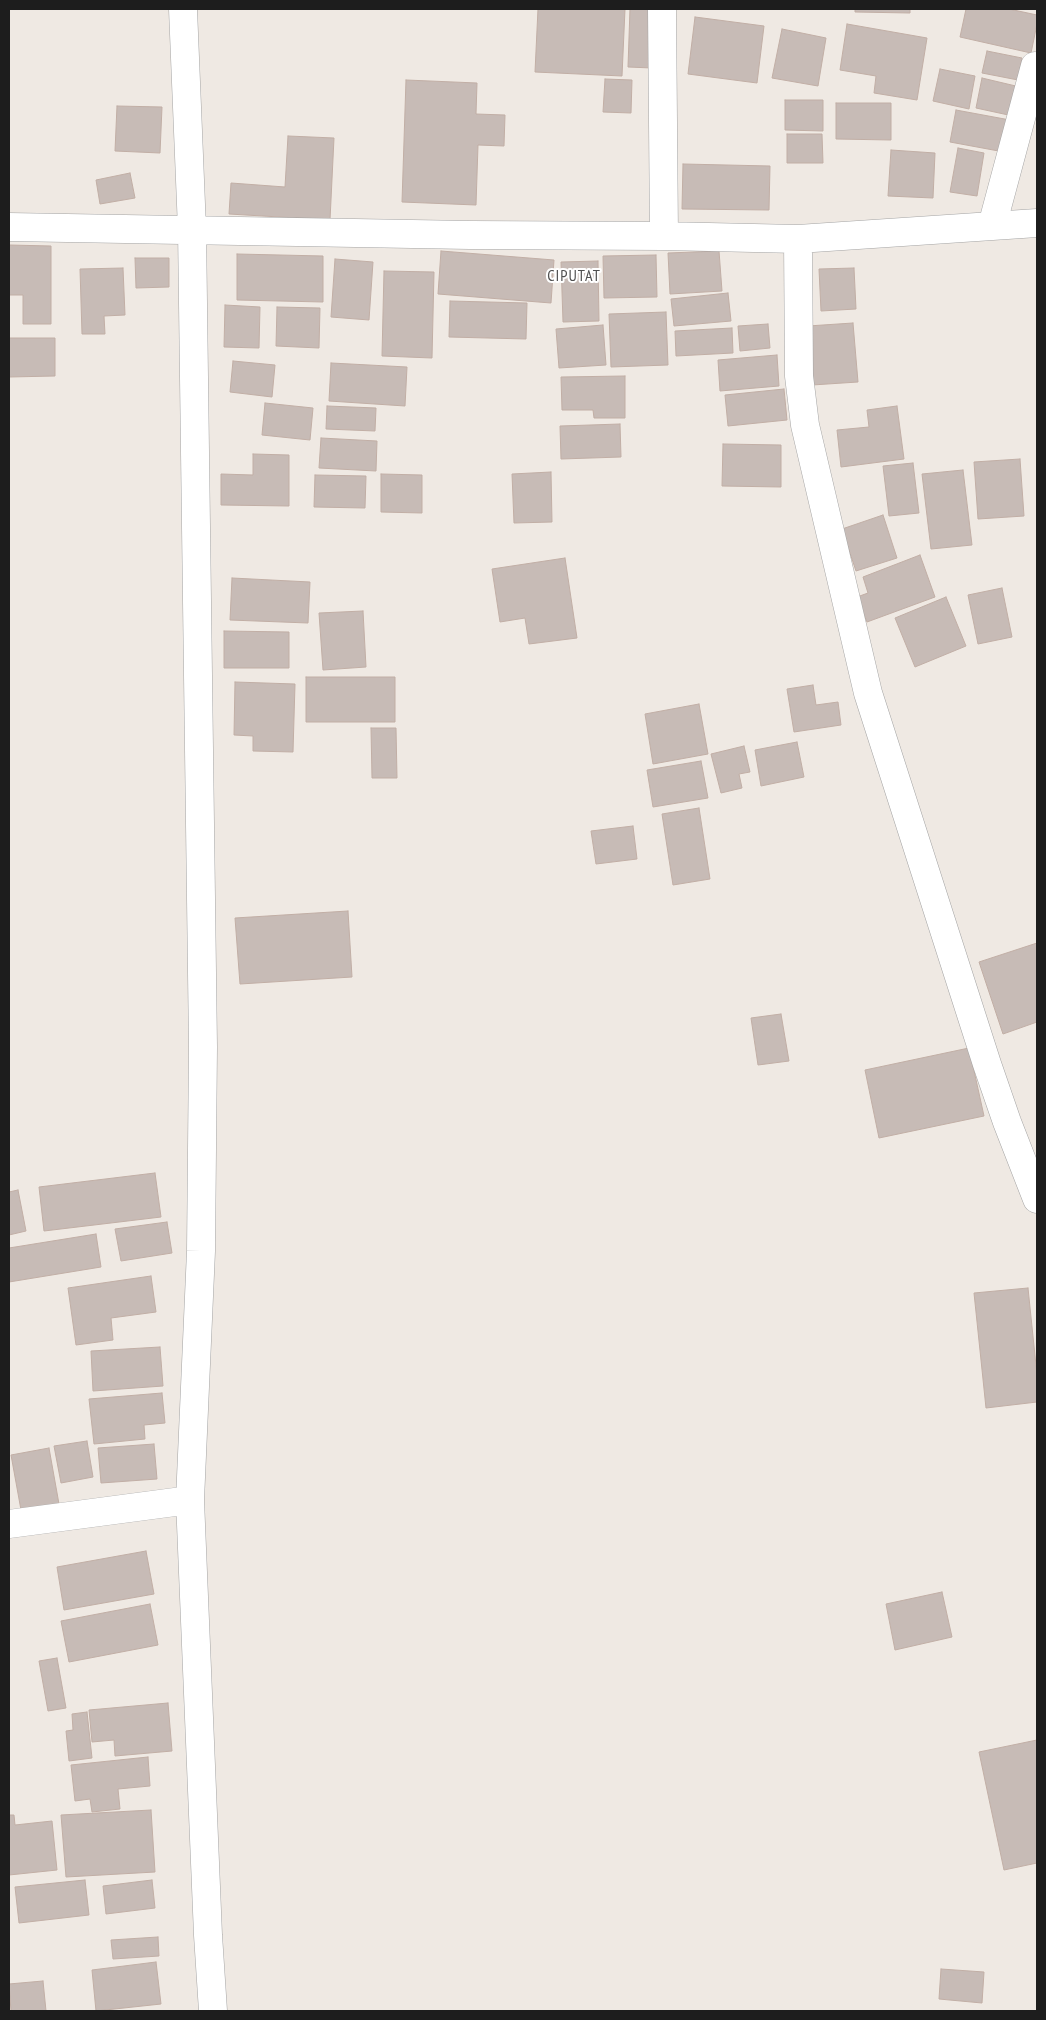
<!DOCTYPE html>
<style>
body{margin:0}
#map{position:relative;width:1046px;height:2020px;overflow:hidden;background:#efe9e3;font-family:"PT Sans Narrow",sans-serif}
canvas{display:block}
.frame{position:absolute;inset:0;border:10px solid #1d1d1d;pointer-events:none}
</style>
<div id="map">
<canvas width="1046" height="2020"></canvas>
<div class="frame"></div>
</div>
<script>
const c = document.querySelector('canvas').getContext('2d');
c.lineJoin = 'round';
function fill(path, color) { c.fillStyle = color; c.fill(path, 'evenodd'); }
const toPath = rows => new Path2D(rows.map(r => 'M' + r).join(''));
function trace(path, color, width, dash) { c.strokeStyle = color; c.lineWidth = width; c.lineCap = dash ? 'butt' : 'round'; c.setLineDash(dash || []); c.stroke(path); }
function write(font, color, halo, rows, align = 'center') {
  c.font = font + ' "PT Sans Narrow",sans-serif'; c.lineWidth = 4; c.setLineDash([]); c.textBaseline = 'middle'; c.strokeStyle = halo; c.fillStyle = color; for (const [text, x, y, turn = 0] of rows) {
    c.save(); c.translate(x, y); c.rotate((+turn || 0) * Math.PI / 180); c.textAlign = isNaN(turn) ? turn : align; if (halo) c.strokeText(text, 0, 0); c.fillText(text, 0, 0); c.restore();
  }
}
const building = toPath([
 [538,9,625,9,622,76,535,72,538,9],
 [630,9,654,9,652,68,628,67,630,9],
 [855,9,910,9,910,13,855,12,855,9],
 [966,9,1009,9,1037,15,1037,24,1031,53,960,37,966,9],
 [695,17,764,26,757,83,688,74,695,17],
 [847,24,927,38,917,100,874,93,876,76,840,70,847,24],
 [782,29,826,38,818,86,772,78,782,29],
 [987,51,1022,58,1018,80,982,73,987,51],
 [940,69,975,76,969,109,933,101,940,69],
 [982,78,1020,87,1013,116,976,108,982,78],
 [605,79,632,80,631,113,603,112,605,79],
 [406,80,477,83,476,114,505,115,504,146,478,145,476,205,402,202,406,80],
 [785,100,823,100,823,131,785,130,785,100],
 [836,103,891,103,891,140,836,139,836,103],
 [117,106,162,107,160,153,115,151,117,106],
 [956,110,1010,120,1004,152,950,142,956,110],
 [787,134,822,134,823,163,787,163,787,134],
 [288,136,334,138,330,220,229,214,231,183,285,187,288,136],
 [958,148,984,153,977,196,950,192,958,148],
 [891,150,935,153,933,198,888,196,891,150],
 [683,164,770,166,769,210,682,209,683,164],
 [130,173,135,198,100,204,96,180,130,173],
 [9,245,51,246,51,324,23,324,23,295,9,295,9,245],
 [441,251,554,260,551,303,438,294,441,251],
 [719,251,722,291,670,294,668,253,719,251],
 [237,254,323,256,323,302,237,300,237,254],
 [656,255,657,297,604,298,603,256,656,255],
 [135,258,169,258,169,287,136,288,135,258],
 [335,259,373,262,369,320,331,317,335,259],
 [598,261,599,321,563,322,561,262,598,261],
 [123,268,125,315,104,316,105,334,82,334,80,269,123,268],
 [854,268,856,309,821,311,819,269,854,268],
 [384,271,434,272,432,358,382,356,384,271],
 [728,293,731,321,674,326,671,299,728,293],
 [450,301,527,303,526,339,449,337,450,301],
 [225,305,260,307,259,348,224,347,225,305],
 [277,307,320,308,319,348,276,346,277,307],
 [666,312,668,365,611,367,609,314,666,312],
 [853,323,858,382,812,385,808,326,853,323],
 [768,324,770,348,740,351,738,326,768,324],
 [603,325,606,365,559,368,556,329,603,325],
 [732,328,733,353,676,356,675,331,732,328],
 [9,338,55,338,55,376,9,377,9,338],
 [777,355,779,386,720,391,718,360,777,355],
 [233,361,275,365,272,397,230,392,233,361],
 [331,363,407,367,405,406,329,401,331,363],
 [625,376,625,418,594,418,593,410,562,410,561,377,625,376],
 [784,389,787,420,728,426,725,395,784,389],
 [265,403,313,408,310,440,262,435,265,403],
 [327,406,376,408,375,431,326,429,327,406],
 [897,406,904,459,841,467,837,430,869,427,867,410,897,406],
 [620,424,621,457,561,459,560,426,620,424],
 [321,438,377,441,376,471,319,468,321,438],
 [723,444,781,445,781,487,722,486,723,444],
 [253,454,289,455,289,506,221,505,221,474,253,475,253,454],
 [1020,459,1024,516,978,519,974,462,1020,459],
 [913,463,919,513,889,516,883,466,913,463],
 [963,470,972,545,931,549,922,474,963,470],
 [551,472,552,522,514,523,512,474,551,472],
 [381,474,422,475,422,513,381,512,381,474],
 [315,475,366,476,365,508,314,507,315,475],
 [883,515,897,558,856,571,842,529,883,515],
 [920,555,935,597,867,622,857,597,868,593,863,577,920,555],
 [565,558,577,638,529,644,525,618,500,622,492,569,565,558],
 [232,578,310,582,308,623,230,620,232,578],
 [1002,588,1012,637,978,644,968,595,1002,588],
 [946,597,966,646,915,667,895,618,946,597],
 [363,611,366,667,323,670,319,613,363,611],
 [224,631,289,632,289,668,224,668,224,631],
 [306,677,395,677,395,722,306,722,306,677],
 [235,682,295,684,293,752,253,751,253,736,234,735,235,682],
 [813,685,816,705,838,702,841,725,794,732,787,689,813,685],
 [699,704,708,754,653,764,645,714,699,704],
 [371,728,396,728,397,778,372,778,371,728],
 [797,742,804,777,761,786,755,750,797,742],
 [744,746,750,772,739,774,742,788,721,793,711,754,744,746],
 [701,761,708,798,653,807,647,770,701,761],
 [699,808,710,879,673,885,662,814,699,808],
 [633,826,637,859,596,864,591,831,633,826],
 [348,911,352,977,240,984,235,918,348,911],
 [1037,943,1037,1022,1003,1034,979,962,1037,943],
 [781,1014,789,1061,758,1065,751,1018,781,1014],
 [969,1048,984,1116,879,1138,865,1070,969,1048],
 [155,1173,161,1217,44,1231,39,1187,155,1173],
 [18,1190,26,1231,9,1235,9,1192,18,1190],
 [167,1222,172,1253,121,1261,115,1229,167,1222],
 [96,1234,101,1267,9,1282,9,1248,96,1234],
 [151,1276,156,1312,111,1318,113,1340,76,1345,68,1288,151,1276],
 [1028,1288,1037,1375,1037,1402,986,1408,974,1293,1028,1288],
 [160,1347,163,1386,93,1391,91,1351,160,1347],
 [162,1393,165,1423,144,1425,145,1439,94,1444,89,1399,162,1393],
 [87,1441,93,1477,61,1483,54,1446,87,1441],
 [154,1444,157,1479,101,1483,98,1448,154,1444],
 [49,1448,59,1504,21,1510,11,1455,49,1448],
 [146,1551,154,1594,64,1610,57,1567,146,1551],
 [942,1592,952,1637,895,1650,886,1604,942,1592],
 [150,1604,158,1645,69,1662,61,1621,150,1604],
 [57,1658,66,1708,48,1711,39,1661,57,1658],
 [168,1703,172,1751,115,1756,114,1740,92,1742,89,1710,168,1703],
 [87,1712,92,1758,69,1761,66,1731,73,1730,72,1714,87,1712],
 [1037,1740,1037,1863,1004,1870,979,1752,1037,1740],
 [148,1757,150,1786,118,1789,120,1809,92,1812,90,1799,75,1801,71,1765,148,1757],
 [151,1810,155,1872,66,1877,61,1815,151,1810],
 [9,1815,14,1815,15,1825,52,1821,57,1870,9,1875,9,1815],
 [85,1880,89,1915,19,1923,15,1887,85,1880],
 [152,1880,155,1908,106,1914,103,1886,152,1880],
 [158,1937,159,1956,113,1959,111,1940,158,1937],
 [156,1962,161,2004,96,2011,92,1970,156,1962],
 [941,1969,984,1972,982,2003,939,1999,941,1969],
 [43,1981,46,2011,11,2011,9,1984,43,1981]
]);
fill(building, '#c7bbb6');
trace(building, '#c1aea5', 1);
const street = toPath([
 [183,9,192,229,203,1047,201,1251,190,1500,208,1935,213,2011],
 [662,9,664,236],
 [992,226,1035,66],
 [9,227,470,235,664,236,798,239,1037,223],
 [798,239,799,376,805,425,868,693,987,1064,1007,1122,1037,1199],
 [9,1524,190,1500]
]);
trace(street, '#a4a4a4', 29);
trace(street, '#fff', 28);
c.letterSpacing = '1px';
write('16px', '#505050', '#fff', [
 ["CIPUTAT",574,276]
]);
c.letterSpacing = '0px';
</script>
